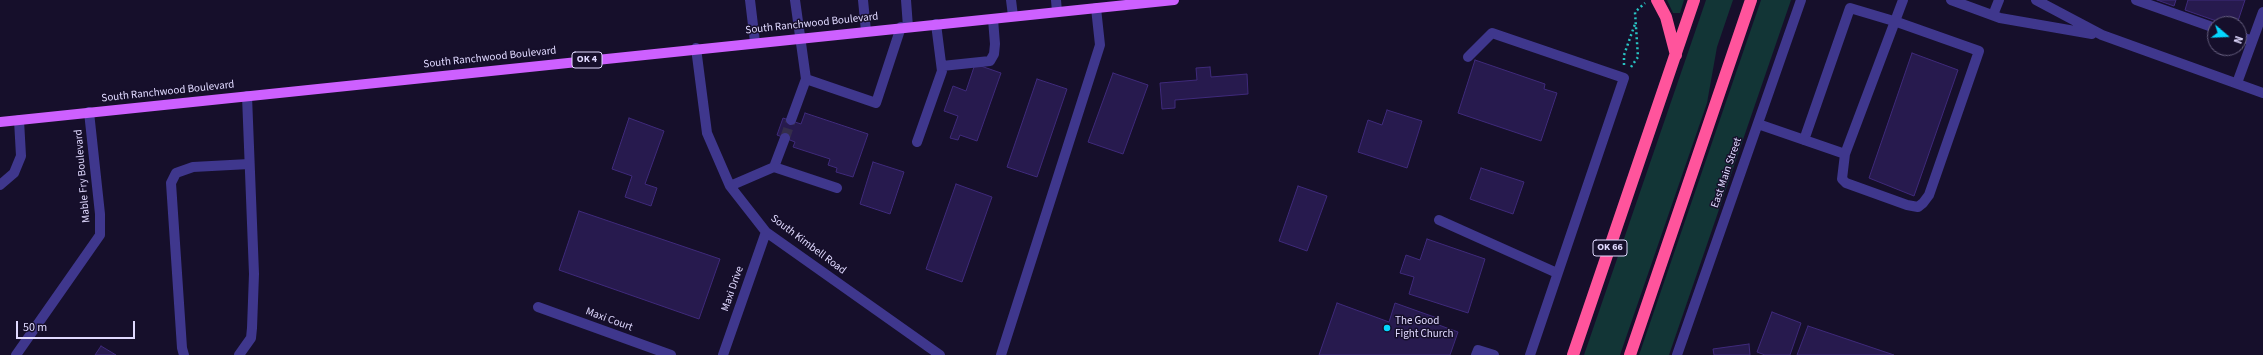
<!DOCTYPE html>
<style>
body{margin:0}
#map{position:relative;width:2263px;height:355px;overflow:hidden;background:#160f2b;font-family:"Source Sans 3",sans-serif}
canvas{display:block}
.north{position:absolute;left:2207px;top:16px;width:40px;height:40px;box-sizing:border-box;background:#160f2b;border:1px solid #676080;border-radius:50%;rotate:109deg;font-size:11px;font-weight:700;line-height:16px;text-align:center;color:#e0d9ff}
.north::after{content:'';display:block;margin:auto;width:14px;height:18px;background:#05d7ff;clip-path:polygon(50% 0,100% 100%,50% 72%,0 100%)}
.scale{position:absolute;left:16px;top:321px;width:119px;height:18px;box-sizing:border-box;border:2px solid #e0d9ff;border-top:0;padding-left:5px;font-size:12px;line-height:14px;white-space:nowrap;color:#e0d9ff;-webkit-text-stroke:3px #160f2b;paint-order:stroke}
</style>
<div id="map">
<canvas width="2263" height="355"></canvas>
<div class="north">N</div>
<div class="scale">50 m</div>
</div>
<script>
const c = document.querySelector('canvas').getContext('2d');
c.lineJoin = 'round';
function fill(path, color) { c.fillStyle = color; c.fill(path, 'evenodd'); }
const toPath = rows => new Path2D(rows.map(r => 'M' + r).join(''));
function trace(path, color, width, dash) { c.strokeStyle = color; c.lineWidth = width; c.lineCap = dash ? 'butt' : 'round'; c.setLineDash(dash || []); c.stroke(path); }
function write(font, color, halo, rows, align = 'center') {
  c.font = font + ' "Source Sans 3",sans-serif'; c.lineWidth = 3; c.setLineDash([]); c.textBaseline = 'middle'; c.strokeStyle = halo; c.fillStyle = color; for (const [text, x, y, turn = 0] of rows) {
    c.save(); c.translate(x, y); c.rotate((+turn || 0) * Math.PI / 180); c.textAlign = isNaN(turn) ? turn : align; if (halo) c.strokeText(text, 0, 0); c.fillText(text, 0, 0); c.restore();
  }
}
fill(toPath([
 [1667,0,1684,0,1680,13,1673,13],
 [1706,0,1733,0,1717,47,1707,103,1620,355,1584,355],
 [1761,0,1791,0,1669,355,1639,355]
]), '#123536');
const building = toPath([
 [2157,0,2176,0,2174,6,2157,0],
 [2188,0,2245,0,2237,24,2225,24,2185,10,2188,0],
 [1912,53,1958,70,1914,196,1869,178,1912,53],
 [1475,60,1545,84,1544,89,1557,93,1541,141,1458,113,1475,60],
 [975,64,1001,73,977,141,960,135,958,140,950,138,958,116,944,111,953,86,966,91,975,64],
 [1210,67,1211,77,1247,74,1248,94,1175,100,1175,108,1162,109,1160,83,1197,80,1196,68,1210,67],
 [1113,73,1148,85,1123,154,1088,142,1113,73],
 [1037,79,1067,89,1037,177,1007,167,1037,79],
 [1387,110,1422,121,1407,168,1358,152,1368,120,1382,125,1387,110],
 [805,113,868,134,853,177,836,172,837,168,828,165,830,159,793,147,795,142,777,135,783,118,801,124,805,113],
 [629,118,664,131,645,184,657,188,651,206,625,197,632,176,612,169,629,118],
 [873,162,904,172,890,214,860,204,873,162],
 [1481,168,1524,182,1513,214,1470,199,1481,168],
 [956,184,992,197,962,282,926,269,956,184],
 [1298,186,1327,196,1307,251,1279,241,1298,186],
 [579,211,720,259,699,319,559,270,579,211],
 [1427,239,1485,259,1468,313,1409,294,1414,277,1400,273,1406,255,1420,260,1427,239],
 [1337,303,1389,322,1395,303,1437,318,1436,324,1458,332,1450,355,1319,355,1337,303],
 [1772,312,1801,323,1790,355,1765,355,1757,352,1772,312],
 [1808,326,1894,355,1797,355,1808,326],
 [1749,344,1750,355,1714,355,1713,349,1749,344],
 [101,346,116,355,95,355,101,346]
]);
fill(building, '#271a4e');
trace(building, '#3f2a7b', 1);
trace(toPath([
 [785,138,791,120]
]), '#342d4b', 10, [10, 5]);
trace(toPath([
 [1624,65,1624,55,1635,24],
 [1631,67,1638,57,1635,12,1645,3]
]), '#28c4c4', 2.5, [2, 3]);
trace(toPath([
 [750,0,755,42],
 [795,0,806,79,876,103,901,27],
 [863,0,866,31],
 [906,0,908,27],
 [1011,0,1013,16],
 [1056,0,1057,12],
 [1951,0,2000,18,2092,34],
 [2036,0,2102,35,2263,93],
 [2136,0,2215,28],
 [1993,15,1999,0],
 [2239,36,2252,41],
 [696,48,707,133,730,186,766,232,940,355],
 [1468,57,1492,33,1624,78,1530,355],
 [942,66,990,61,994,54,995,44,993,19],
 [2237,83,2263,12],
 [791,120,806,79],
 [1758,124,1845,154,1903,0],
 [1804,140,1850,8,1897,22,1979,51,1929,195,1923,203,1918,207,1907,205,1846,183,1842,179,1845,154],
 [917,142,942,71,936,24],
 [774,167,785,138],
 [0,185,14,173,21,156,19,120],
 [730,186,774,167,837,188],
 [1439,220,1557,273],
 [538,307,671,355],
 [16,355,100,235,100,214,89,112],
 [184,355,182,348,171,183,176,173,193,167,249,164],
 [239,355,251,338,252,328,254,274,247,96],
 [723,355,766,232],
 [1001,355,1100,45,1096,8],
 [1476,355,1478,350,1494,355],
 [1677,355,1801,0]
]), '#3f378d', 10);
trace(toPath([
 [0,122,1174,0]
]), '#cd60ff', 10);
trace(toPath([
 [1657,0,1666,17,1676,55],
 [1573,355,1694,0],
 [1630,355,1751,0]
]), '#ff549c', 12);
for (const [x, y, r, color] of [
 [1387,328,4,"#05d7ff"]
]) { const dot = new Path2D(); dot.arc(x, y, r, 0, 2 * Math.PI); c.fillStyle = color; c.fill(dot); trace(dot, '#160f2b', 1.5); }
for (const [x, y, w] of [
 [587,60,30],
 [1610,248,34]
]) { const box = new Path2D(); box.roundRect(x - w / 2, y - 8, w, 16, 3); c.fillStyle = '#160f2b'; c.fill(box); trace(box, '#e0d9ff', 1); }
write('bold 10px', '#e0d9ff', null, [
 ["OK 4",587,60],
 ["OK 66",1610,248]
]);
write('11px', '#e0d9ff', '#160f2b', [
 ["South Ranchwood Boulevard",812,24,-6],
 ["South Ranchwood Boulevard",490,58,-6],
 ["South Ranchwood Boulevard",168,92,-6],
 ["East Main Street",1727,173,-71],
 ["Mable Fry Boulevard",83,176,-95],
 ["South Kimbell Road",808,245,37],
 ["Maxi Drive",733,289,-71],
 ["Maxi Court",609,320,20]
]);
write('11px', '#e0d9ff', '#160f2b', [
 ["The Good",1395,322],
 ["Fight Church",1395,335]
], 'left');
</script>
